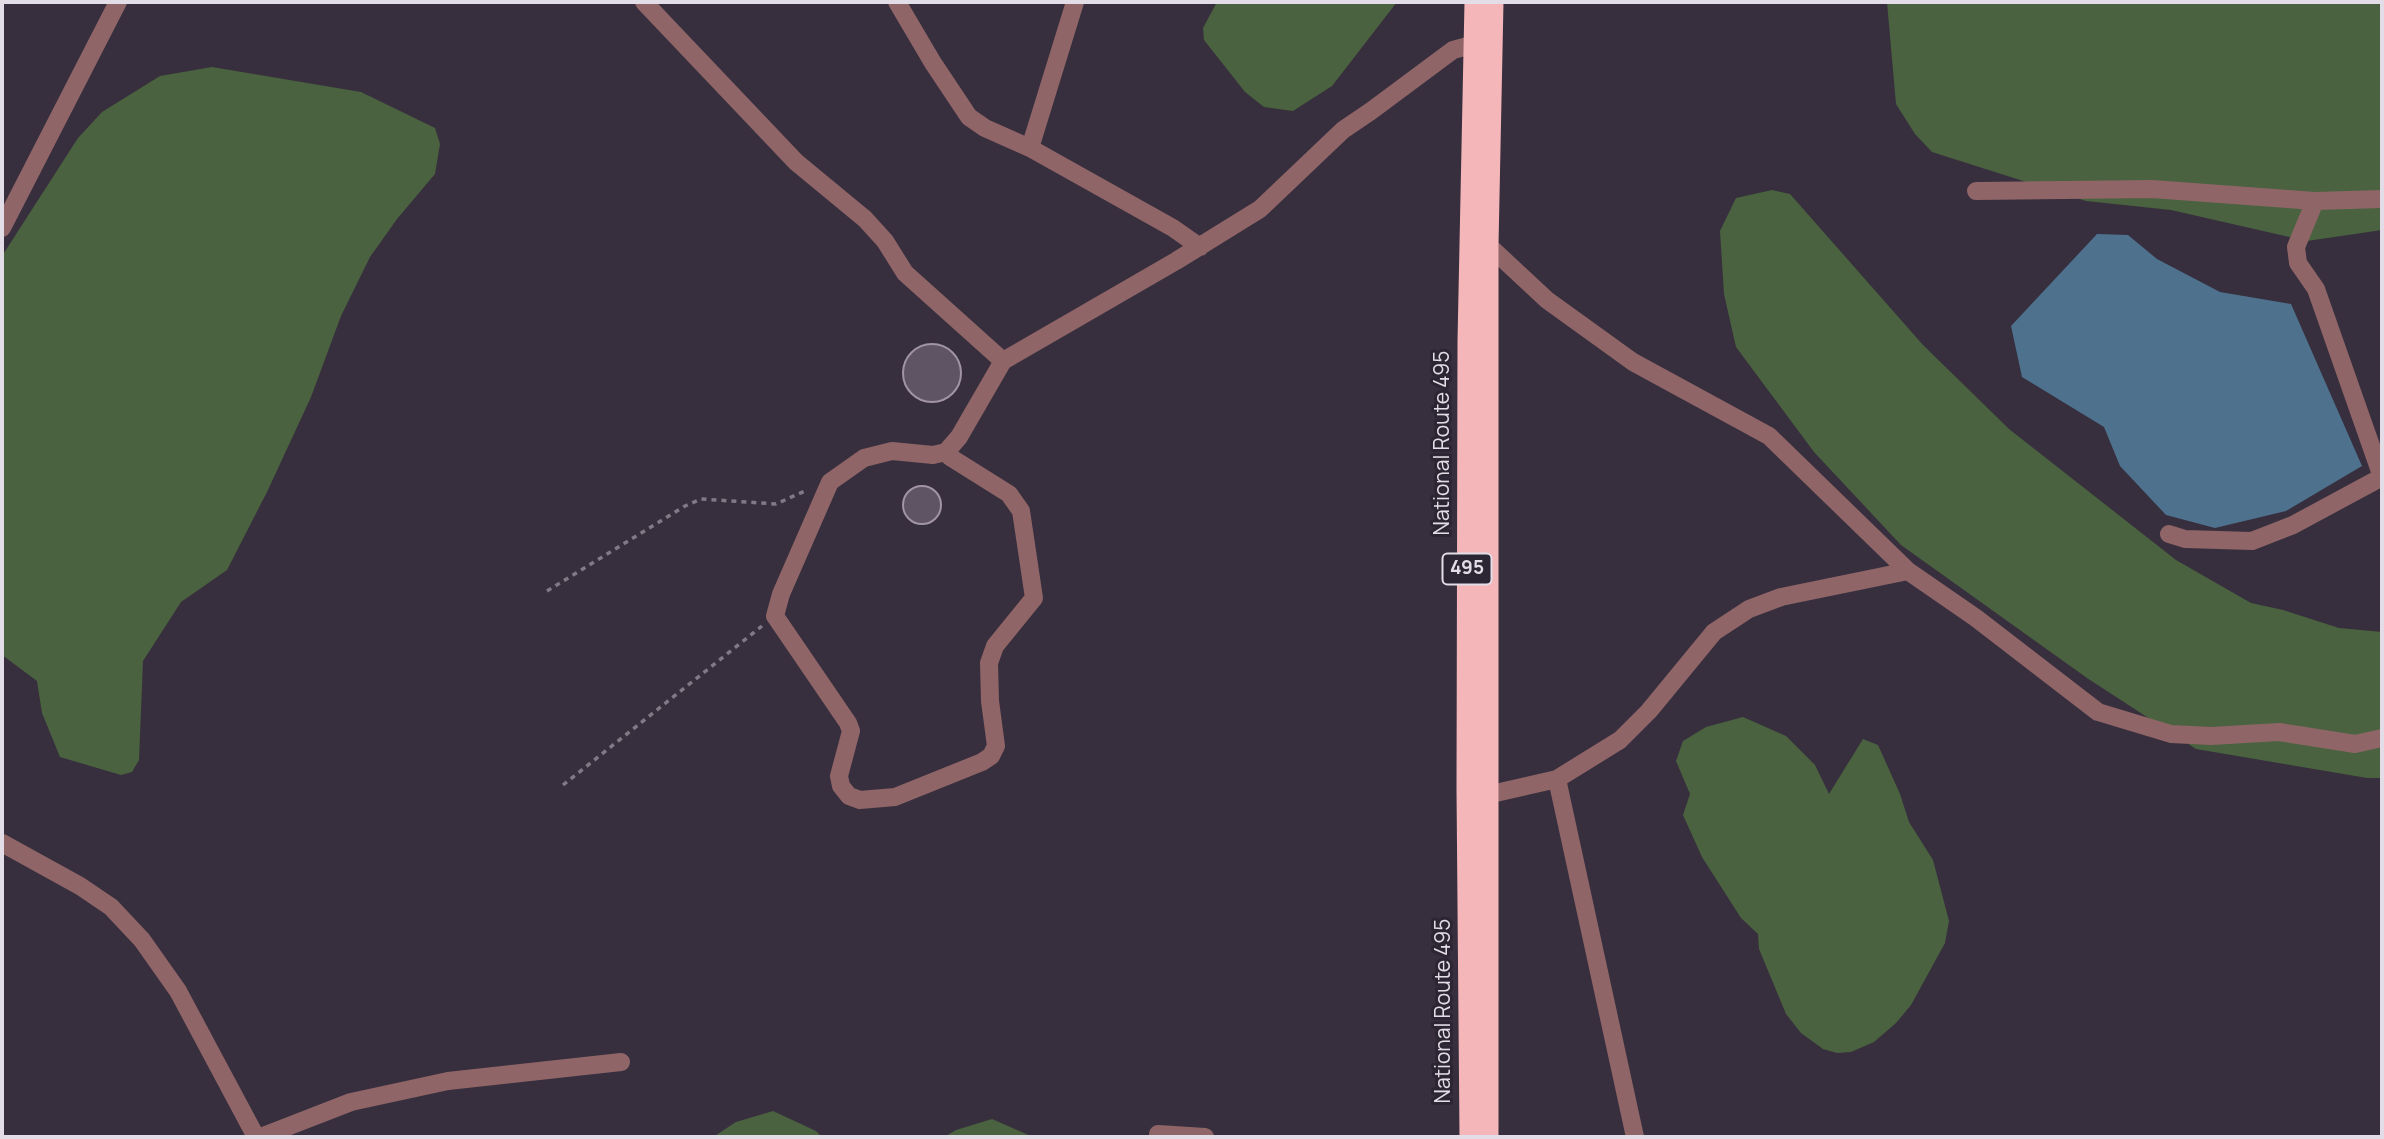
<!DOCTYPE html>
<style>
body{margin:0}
#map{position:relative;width:2384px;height:1139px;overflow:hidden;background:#372f3d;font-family:Manrope,sans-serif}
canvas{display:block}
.frame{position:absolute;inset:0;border:4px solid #e2dde6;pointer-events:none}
</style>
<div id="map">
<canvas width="2384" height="1139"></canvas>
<div class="frame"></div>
</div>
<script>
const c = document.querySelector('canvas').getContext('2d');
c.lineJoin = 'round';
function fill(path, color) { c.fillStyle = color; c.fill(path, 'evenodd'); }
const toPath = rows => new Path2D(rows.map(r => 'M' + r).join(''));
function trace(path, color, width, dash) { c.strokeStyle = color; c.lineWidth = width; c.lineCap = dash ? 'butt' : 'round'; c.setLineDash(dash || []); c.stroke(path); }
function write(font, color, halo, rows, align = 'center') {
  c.font = font + ' Manrope,sans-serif'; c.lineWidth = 6; c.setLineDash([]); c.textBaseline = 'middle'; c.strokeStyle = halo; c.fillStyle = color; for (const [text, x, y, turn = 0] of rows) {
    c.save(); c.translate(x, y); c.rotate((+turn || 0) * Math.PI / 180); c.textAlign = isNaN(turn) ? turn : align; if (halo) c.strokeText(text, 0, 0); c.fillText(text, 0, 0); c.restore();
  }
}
fill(toPath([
 [1217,2,1397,2,1332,86,1293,111,1264,107,1245,92,1204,40,1203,28],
 [1887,2,2382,2,2382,230,2307,241,2171,210,2086,201,1932,152,1915,134,1896,104],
 [212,67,361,92,435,128,440,144,435,174,397,219,370,257,341,316,311,397,267,492,227,570,181,602,143,661,139,760,132,772,121,775,60,757,42,713,37,681,2,655,2,256,78,138,102,112,160,76],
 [1772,190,1790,194,1923,345,2009,429,2176,560,2251,603,2283,610,2339,628,2382,632,2382,778,2367,778,2196,749,2087,678,1901,545,1814,452,1736,347,1724,294,1720,231,1736,198],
 [1743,717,1786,736,1815,765,1829,794,1863,739,1878,745,1900,794,1909,822,1933,860,1949,921,1945,943,1911,1005,1896,1023,1874,1042,1851,1052,1837,1053,1823,1049,1801,1033,1786,1014,1759,949,1758,934,1741,918,1702,857,1683,815,1690,794,1676,761,1683,741,1706,727],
 [773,1111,816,1131,822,1137,713,1137,736,1122],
 [992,1119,1033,1137,944,1137,956,1130]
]), '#4a623f');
fill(toPath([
 [2097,234,2128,235,2157,259,2220,292,2291,304,2362,466,2286,511,2215,528,2166,515,2120,466,2104,427,2022,377,2011,326]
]), '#4e718e');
const building = toPath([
 '903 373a29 29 0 1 1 58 0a29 29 0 1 1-58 0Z',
 '903 505a19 19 0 1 1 38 0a19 19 0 1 1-38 0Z'
]);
fill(building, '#5f5463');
trace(building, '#a094a5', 2);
trace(toPath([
 [547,591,685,506,701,499,776,504,807,490],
 [563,785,762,626]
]), '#807a86', 3.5, [5, 5]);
trace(toPath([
 [644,2,796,162,865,219,885,241,905,273,1003,361],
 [897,2,933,63,969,117,985,128,1030,148,1173,228,1200,247],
 [1030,148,1075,2],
 [1976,191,2152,189,2315,201,2382,199],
 [2315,201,2296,247,2298,263,2316,289,2382,477],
 [2,228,118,2],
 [1488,245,1547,300,1633,362,1769,436,1908,571,1976,618,2098,712,2171,734,2211,736,2279,732,2355,744,2382,738],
 [946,452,950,457,1009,494,1021,511,1034,598,995,646,989,663,990,701,996,746,991,756,982,762,895,797,860,800,849,796,841,786,839,776,851,731,848,723,775,616,781,594,830,482,864,458,892,451,933,455,946,452,959,437,1003,361,1176,261,1260,209,1343,130,1371,111,1453,50,1475,44],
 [2169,534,2185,539,2252,541,2293,525,2382,477],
 [1557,779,1635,1137],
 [1487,795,1557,779,1620,740,1649,711,1714,632,1749,609,1781,597,1908,571],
 [2,843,80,886,111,907,142,940,178,991,256,1137],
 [1158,1134,1205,1137],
 [261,1137,351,1102,448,1081,621,1062]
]), '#8f6568', 18);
trace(toPath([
 [1470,1137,1467,789,1468,341,1475,2],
 [1488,1137,1488,245,1493,2]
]), '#f5b6ba', 21);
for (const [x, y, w] of [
 [1467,569,49]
]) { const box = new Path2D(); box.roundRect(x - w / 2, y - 15.5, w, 31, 5); c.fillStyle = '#2c2533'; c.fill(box); trace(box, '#e2dde6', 2); }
write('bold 19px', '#e2dde6', null, [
 ["495",1467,569]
]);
write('21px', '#e2dde6', '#2c2533', [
 ["National Route 495",1443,443,-90],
 ["National Route 495",1444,1011,-90]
]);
</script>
